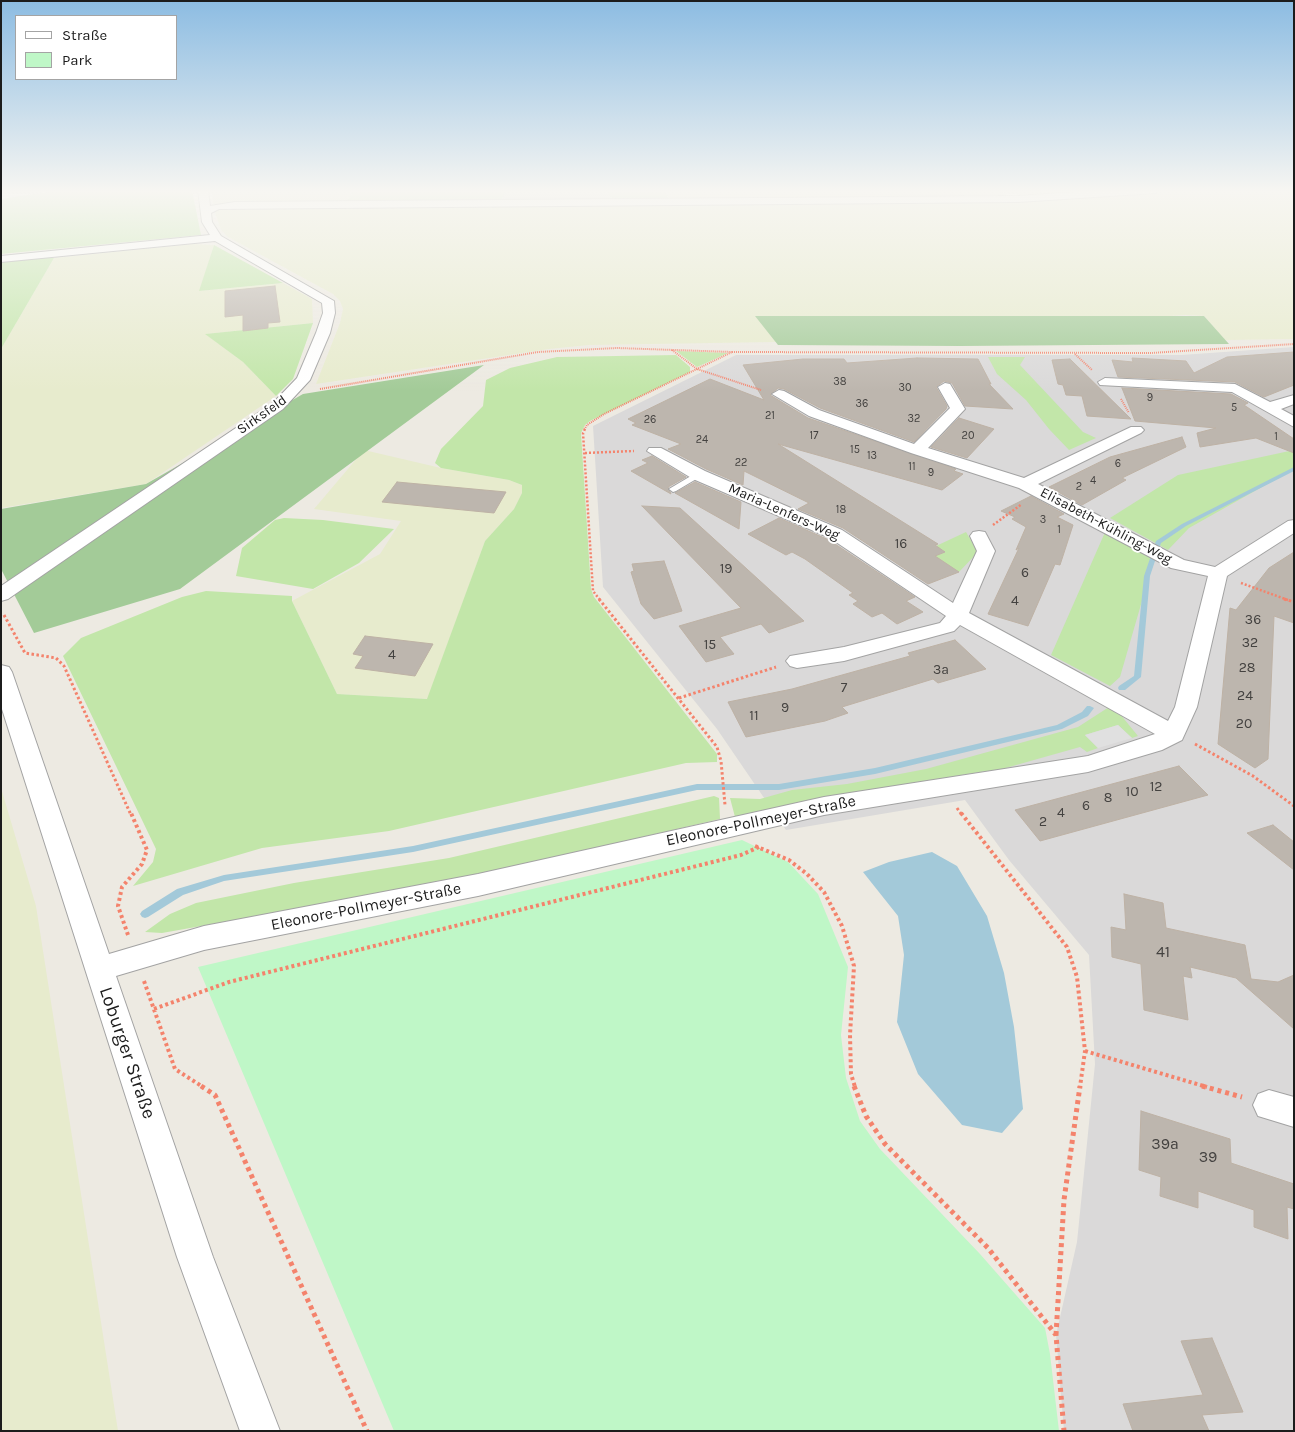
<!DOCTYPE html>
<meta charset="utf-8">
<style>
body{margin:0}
#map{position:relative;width:1295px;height:1432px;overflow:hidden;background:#edeae2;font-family:Karla,sans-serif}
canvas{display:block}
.frame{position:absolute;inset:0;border:2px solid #1c1c1c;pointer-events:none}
.legend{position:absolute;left:15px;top:15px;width:162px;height:65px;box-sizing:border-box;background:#fff;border:1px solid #a4a4a4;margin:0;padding:6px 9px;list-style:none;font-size:15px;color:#1c1c1c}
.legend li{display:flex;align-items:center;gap:10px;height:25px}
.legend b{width:25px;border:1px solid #a4a4a4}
</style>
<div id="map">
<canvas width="1295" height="1432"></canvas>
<div class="frame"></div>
<ul class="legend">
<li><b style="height:6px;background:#fff"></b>Straße</li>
<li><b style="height:14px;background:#bff7c7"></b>Park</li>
</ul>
</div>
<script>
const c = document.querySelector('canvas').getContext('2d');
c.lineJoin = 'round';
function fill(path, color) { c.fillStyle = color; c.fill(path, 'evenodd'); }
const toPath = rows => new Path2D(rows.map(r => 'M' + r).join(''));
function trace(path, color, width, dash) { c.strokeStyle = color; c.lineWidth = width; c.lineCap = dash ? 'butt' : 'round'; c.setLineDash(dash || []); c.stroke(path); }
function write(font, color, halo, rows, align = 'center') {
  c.font = font + ' Karla,sans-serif'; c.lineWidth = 4; c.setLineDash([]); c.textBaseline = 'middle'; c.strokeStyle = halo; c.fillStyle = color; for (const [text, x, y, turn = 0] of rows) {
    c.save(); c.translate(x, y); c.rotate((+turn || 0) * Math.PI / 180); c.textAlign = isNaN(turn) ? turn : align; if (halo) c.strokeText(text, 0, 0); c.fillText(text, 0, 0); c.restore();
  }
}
fill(toPath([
 [506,190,607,190,610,197,623,201,501,201],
 [1294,347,1294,1431,1064,1431,1056,1335,1077,1242,1095,1064,1089,955,1009,860,965,800,786,830,717,729,603,587,593,426,736,355,1181,355]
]), '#dad9d9');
fill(toPath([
 [212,190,354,190,346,203,239,204,213,204],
 [664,190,999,190,1007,195,670,201],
 [1010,190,1137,190,1023,197],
 [1177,190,1294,190,1294,339,1225,340,1204,316,1185,315,775,342,589,345,549,349,316,384,340,323,343,309,340,301,333,294,228,237,221,230,214,210,688,205],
 [193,244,214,245,200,291,283,283,312,299,313,323,206,334,243,362,276,396,146,484,1,508,1,349,54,258],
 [364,450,441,468,509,480,522,485,522,493,514,509,485,541,428,699,337,694,292,601,380,554,401,521,314,509],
 [1,788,36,906,118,1431,1,1431]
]), '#e7ebcd');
fill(toPath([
 [61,190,192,190,201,235,1,254,1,199],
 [354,190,506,190,501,201,346,203],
 [607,190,664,190,670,201,623,201,610,197],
 [214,245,283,283,199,291],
 [41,258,54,258,1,349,1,262],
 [313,323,293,379,276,396,243,362,205,334],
 [676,351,728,353,697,367],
 [676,355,690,367,690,372,590,421,585,425,581,433,591,589,594,597,717,754,717,762,686,763,389,831,262,848,133,886,153,862,156,849,63,656,81,638,182,597,206,591,292,596,292,601,337,694,427,699,485,541,514,509,522,493,522,485,509,480,441,468,435,463,441,449,483,406,486,380,510,368,557,357],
 [988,357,1025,357,1020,365,1083,432,1096,438,1069,450,1049,429,1026,400,997,374],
 [1294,450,1294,469,1189,528,1168,550,1110,518,1178,475],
 [284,518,323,520,394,529,359,563,313,589,236,576,242,548,275,520],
 [1106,530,1155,556,1120,677,1110,686,1051,655],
 [966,532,978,552,959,572,935,556,945,552,936,546],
 [1109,707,1120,714,1138,736,1132,738,1118,725,1085,735,1098,748,1087,752,1080,747,988,773,986,771,815,799,735,817,730,798,760,799,792,790,847,784,926,769,1078,727],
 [714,796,719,798,720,819,449,882,162,933,145,932,170,914,196,903,294,883,449,858]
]), '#c2e6a9');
fill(toPath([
 [755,316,1204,316,1229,344,960,346,778,345],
 [484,365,180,589,34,633,1,569,1,509,146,484,303,394]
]), '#a3cb98');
fill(toPath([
 [742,840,788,862,818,894,848,967,841,1035,846,1078,860,1121,880,1149,980,1254,1045,1328,1050,1354,1059,1431,394,1431,198,967]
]), '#bff7c7');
fill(toPath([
 [1118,725,1132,738,1098,748,1085,735]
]), '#e0e0e0');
fill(toPath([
 [932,852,957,866,987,916,1004,973,1014,1027,1023,1109,1002,1133,962,1125,918,1074,897,1022,904,955,898,916,863,872,889,862]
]), '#a3c9d9');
fill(toPath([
 [1294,467,1294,471,1186,526,1161,543,1150,576,1141,677,1125,690,1119,690,1118,688,1119,686,1134,676,1144,576,1156,541,1182,524,1294,467],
 [1087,706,1090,706,1094,708,1088,716,1062,729,875,774,779,790,697,790,413,852,224,881,183,895,148,917,145,918,142,917,140,914,142,911,177,889,224,875,413,846,697,784,779,784,875,768,1057,725,1082,712,1087,706]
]), '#a3c9d9');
const building = toPath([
 [275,286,280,322,268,323,268,328,243,331,243,315,225,317,225,291,275,286],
 [1294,352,1294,385,1264,397,1235,382,1118,377,1112,360,1133,362,1132,358,1186,361,1194,373,1227,357,1294,352],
 [917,358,978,359,991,384,989,384,1013,409,965,406,952,383,944,381,936,387,947,406,946,409,914,442,820,408,784,389,778,388,770,395,808,418,956,469,954,471,963,474,942,490,778,444,938,544,935,545,945,552,935,556,959,572,928,584,843,528,798,509,809,503,744,471,743,485,706,469,668,449,681,444,632,425,636,423,628,419,710,379,764,400,743,365,803,359,844,359,847,363,917,358],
 [1070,359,1073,362,1131,419,1087,416,1082,396,1066,395,1063,385,1058,384,1052,360,1070,359],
 [1122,388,1231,394,1248,403,1244,405,1294,439,1294,453,1256,438,1200,447,1197,433,1216,428,1135,421,1122,388],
 [959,418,994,429,967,458,931,447,959,418],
 [1182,437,1186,447,1122,478,1126,480,1082,505,1049,487,1110,457,1182,437],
 [652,456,686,477,668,487,671,494,631,471,648,463,642,460,652,456],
 [397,482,506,492,494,513,382,502,397,482],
 [695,482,741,502,739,529,675,493,695,482],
 [1031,496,1064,514,1057,517,1073,525,1060,565,1055,564,1028,626,988,614,1019,548,1016,550,1026,527,1012,519,1015,517,1001,511,1031,496],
 [642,506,680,508,804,621,769,633,761,624,720,637,734,654,706,662,679,626,741,608,642,506],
 [779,518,829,540,915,597,906,601,923,612,897,624,882,613,872,617,853,604,858,601,849,595,853,593,805,559,792,552,786,555,748,534,779,518],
 [1294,552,1294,623,1274,616,1268,759,1255,768,1218,744,1230,608,1236,610,1269,568,1294,552],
 [664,561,682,611,654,619,641,604,631,572,634,571,632,564,664,561],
 [365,636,433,644,415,676,355,668,363,656,353,654,365,636],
 [955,640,986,669,938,683,933,679,842,707,848,713,825,721,746,737,728,702,792,689,910,656,908,653,955,640],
 [1179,766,1208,795,1040,841,1015,810,1179,766],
 [1273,825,1294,842,1294,870,1247,833,1273,825],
 [1124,894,1163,903,1166,928,1245,945,1251,979,1278,982,1294,975,1294,1029,1236,978,1190,967,1192,978,1183,976,1188,1020,1144,1010,1141,964,1112,957,1111,927,1126,930,1124,894],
 [1141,1111,1230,1139,1231,1163,1294,1184,1294,1209,1287,1207,1288,1239,1254,1227,1254,1210,1198,1191,1198,1208,1160,1196,1161,1177,1139,1170,1141,1111],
 [1212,1338,1243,1412,1202,1415,1209,1431,1133,1431,1123,1404,1203,1395,1181,1341,1212,1338]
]);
fill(building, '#bdb6ae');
trace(building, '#beb2a5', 1);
const lane = toPath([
 [696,473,702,473,703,475,676,491,673,492,669,489,696,473]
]);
const street = toPath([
 [198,190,208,190,210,206,235,202,1018,196,1104,190,1160,190,1156,193,1018,202,219,209,211,213,212,222,221,236,334,301,335,313,330,333,310,380,283,409,8,599,1,601,1,586,273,403,297,378,316,333,323,313,322,303,215,241,1,262,1,256,210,235,202,222,198,190],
 [1105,378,1235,384,1270,402,1294,395,1294,404,1281,409,1294,416,1294,427,1232,392,1100,385,1098,382,1105,378],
 [945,383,950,384,965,409,928,448,1024,478,1131,427,1141,427,1144,430,1141,433,1038,484,1184,560,1215,567,1288,521,1294,520,1294,533,1227,576,1197,707,1182,740,1162,750,1088,772,824,815,478,896,204,950,116,976,213,1257,280,1431,240,1431,177,1257,1,706,1,665,9,667,12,672,109,954,204,926,478,874,824,797,1088,756,1155,734,960,625,954,631,844,661,797,668,790,666,786,661,790,656,844,647,940,623,946,616,830,538,693,479,647,451,649,448,661,448,705,471,842,530,953,603,977,551,970,536,973,532,979,531,985,532,995,551,969,613,1168,721,1175,707,1208,576,1171,568,1019,488,911,453,809,416,772,394,779,390,784,391,819,410,914,444,950,408,938,387,945,383],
 [1269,1090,1294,1097,1294,1127,1258,1116,1253,1105,1258,1094,1269,1090]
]);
trace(lane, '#a3a3a3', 2);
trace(street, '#a3a3a3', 2);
trace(toPath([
 [672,350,697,369,761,390],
 [732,352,1151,353,1294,344],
 [1075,354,1092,370],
 [320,389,538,352,617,348,732,352,604,414,587,425,584,430],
 [1121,399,1129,413]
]), '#f4836c', 2, [1, 1]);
trace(toPath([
 [585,429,583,433,593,591,600,600],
 [585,453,634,451],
 [993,525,1022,504],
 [1241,583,1288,600]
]), '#f4836c', 2.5, [2, 2]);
trace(toPath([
 [599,599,717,747,721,761,725,805],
 [1284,599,1294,602],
 [4,615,25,653,56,658,64,666,131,815],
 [679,698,776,667],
 [1195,744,1253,776,1294,806],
 [957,808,962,815]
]), '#f4836c', 3, [2.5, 2.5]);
trace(toPath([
 [961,813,1067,947,1077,977,1085,1051,1080,1087],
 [755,846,789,860,807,874,824,892,842,926,854,966,850,1035,851,1074,855,1087],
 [128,935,118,906,122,887,142,864,147,850,131,813],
 [144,981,175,1069,203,1087],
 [154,1009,229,982,741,855,759,847],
 [1085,1051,1207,1087]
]), '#f4836c', 4, [3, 3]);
trace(toPath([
 [201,1086,215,1095,367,1431],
 [854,1086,866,1116,885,1144,988,1248,1056,1335,1064,1431],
 [1202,1086,1242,1097],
 [1056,1335,1064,1200,1080,1086]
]), '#f4836c', 5, [4, 4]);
fill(lane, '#fff');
fill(street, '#fff');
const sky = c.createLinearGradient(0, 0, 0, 391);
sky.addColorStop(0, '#8cbce2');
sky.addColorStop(0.49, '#f7f6f2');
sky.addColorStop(1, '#f7f6f200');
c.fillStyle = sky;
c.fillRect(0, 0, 1295, 391);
write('11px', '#444240', null, [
 ["38",840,382],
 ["30",905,388],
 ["9",1150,398],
 ["36",862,404],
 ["5",1234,408],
 ["21",770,416],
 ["32",914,419],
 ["26",650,420],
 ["17",814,436],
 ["20",968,436],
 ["1",1276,437],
 ["24",702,440],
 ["15",855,450],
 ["13",872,456],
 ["22",741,463],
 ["6",1118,464],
 ["11",912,467],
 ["9",931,473],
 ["4",1093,481],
 ["2",1079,487],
 ["18",841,510],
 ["3",1043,520],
 ["1",1059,530]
]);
write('14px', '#1c1c1c', '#fff', [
 ["Sirksfeld",262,415,-35],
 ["Maria-Lenfers-Weg",784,512,24],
 ["Elisabeth-Kühling-Weg",1106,526,28]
]);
write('14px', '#444240', null, [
 ["16",901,544],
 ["19",726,569],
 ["6",1025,573],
 ["4",1015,601],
 ["36",1253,620],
 ["32",1250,643],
 ["15",710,645],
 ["4",392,655],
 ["28",1247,668],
 ["3a",941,670],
 ["7",844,688],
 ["24",1245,696],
 ["9",785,708],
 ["11",754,716],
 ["20",1244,724],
 ["12",1156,787],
 ["10",1132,792],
 ["8",1108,798],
 ["6",1086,806],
 ["4",1061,813],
 ["2",1043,822]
]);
write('16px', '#1c1c1c', '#fff', [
 ["Eleonore-Pollmeyer-Straße",761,821,-12],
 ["Eleonore-Pollmeyer-Straße",366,907,-11]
]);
write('16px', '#444240', null, [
 ["41",1163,952],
 ["39a",1165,1144],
 ["39",1208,1157]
]);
write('19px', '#1c1c1c', '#fff', [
 ["Loburger Straße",127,1053,71]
]);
</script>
